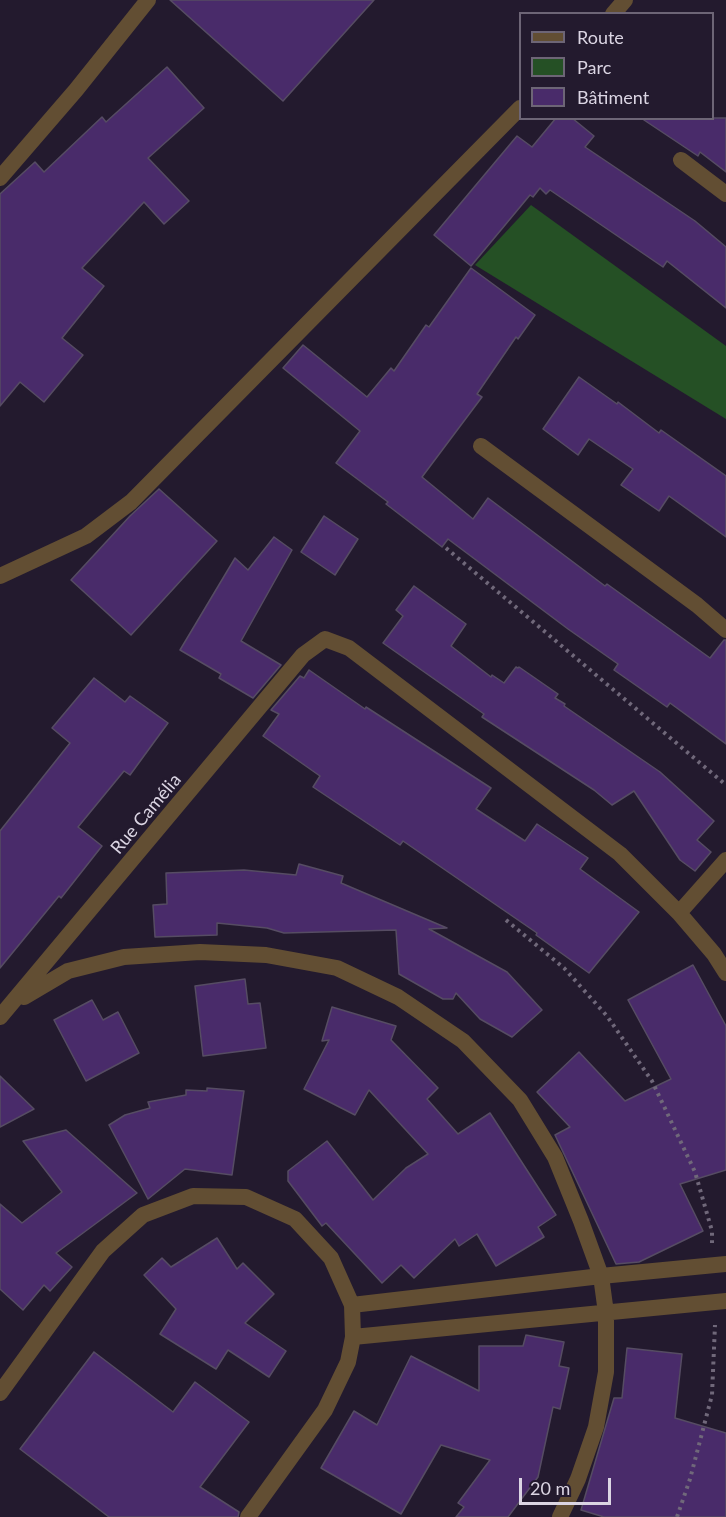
<!DOCTYPE html>
<meta charset="utf-8">
<style>
body{margin:0}
#map{position:relative;width:726px;height:1517px;overflow:hidden;background:#231a2e;font-family:Lato,sans-serif}
canvas{display:block}
.legend{position:absolute;left:519px;top:12px;width:195px;height:108px;box-sizing:border-box;background:#231a2e;border:2px solid #6d6576;margin:0;padding:8px 10px;list-style:none;font-size:18px;color:#dbd5e3}
.legend li{display:flex;align-items:center;gap:12px;height:30px}
.legend b{width:30px;border:2px solid #6d6576}
.scale{position:absolute;left:519px;top:1478px;width:92px;height:27px;box-sizing:border-box;border:3px solid #dbd5e3;border-top:0;padding-left:8px;font-size:18px;line-height:21px;white-space:nowrap;color:#dbd5e3;-webkit-text-stroke:4px #231a2e;paint-order:stroke}
</style>
<div id="map">
<canvas width="726" height="1517"></canvas>
<ul class="legend">
<li><b style="height:8px;background:#624e33"></b>Route</li>
<li><b style="height:16px;background:#255025"></b>Parc</li>
<li><b style="height:16px;background:#492b6a"></b>Bâtiment</li>
</ul>
<div class="scale">20 m</div>
</div>
<script>
const c = document.querySelector('canvas').getContext('2d');
c.lineJoin = 'round';
function fill(path, color) { c.fillStyle = color; c.fill(path, 'evenodd'); }
const toPath = rows => new Path2D(rows.map(r => 'M' + r).join(''));
function trace(path, color, width, dash) { c.strokeStyle = color; c.lineWidth = width; c.lineCap = dash ? 'butt' : 'round'; c.setLineDash(dash || []); c.stroke(path); }
function write(font, color, halo, rows, align = 'center') {
  c.font = font + ' Lato,sans-serif'; c.lineWidth = 4.5; c.setLineDash([]); c.textBaseline = 'middle'; c.strokeStyle = halo; c.fillStyle = color; for (const [text, x, y, turn = 0] of rows) {
    c.save(); c.translate(x, y); c.rotate((+turn || 0) * Math.PI / 180); c.textAlign = isNaN(turn) ? turn : align; if (halo) c.strokeText(text, 0, 0); c.fillText(text, 0, 0); c.restore();
  }
}
fill(toPath([
 [531,205,726,346,726,419,475,265]
]), '#255025');
const building = toPath([
 [170,0,374,0,283,101,170,0],
 [167,67,204,108,148,158,189,201,164,224,144,202,82,268,104,286,62,338,83,355,44,402,20,382,0,406,0,194,35,162,44,172,102,117,106,122,167,67],
 [556,118,572,118,594,136,585,147,695,221,726,247,726,308,667,261,663,267,550,190,546,194,540,188,533,197,530,195,471,266,434,235,517,136,532,147,556,118],
 [641,118,726,118,726,172,700,152,698,156,641,118],
 [471,268,535,315,518,339,516,337,477,394,482,397,422,477,473,519,488,498,605,586,607,584,710,658,724,640,726,640,726,744,670,703,667,707,614,670,618,664,568,629,448,539,442,547,386,504,388,502,336,463,360,431,283,368,303,345,367,397,391,368,394,371,426,325,429,327,471,268],
 [579,377,617,404,618,402,659,433,661,430,726,476,726,537,669,496,659,511,621,485,633,469,589,439,578,455,543,429,579,377],
 [159,489,217,541,131,635,71,580,130,516,159,489],
 [324,516,358,539,335,575,301,552,324,516],
 [274,537,292,550,241,641,281,665,253,698,219,678,221,674,180,650,235,558,248,570,274,537],
 [414,586,466,624,451,646,491,677,492,675,504,683,516,667,518,668,519,667,558,694,555,698,565,704,564,706,660,772,714,821,697,840,711,852,695,871,680,860,634,791,612,805,594,790,482,717,484,714,383,643,403,616,396,610,414,586],
 [309,670,365,709,366,707,491,788,476,809,525,841,537,824,588,858,580,869,639,912,589,973,536,935,537,933,403,841,400,845,313,787,320,776,263,736,279,714,271,710,300,676,304,678,309,670],
 [94,678,125,702,130,696,168,723,130,775,124,771,78,827,102,846,61,898,59,896,0,968,0,831,70,743,52,728,94,678],
 [299,864,343,876,341,883,447,928,429,929,507,972,542,1010,512,1037,480,1019,456,993,453,999,443,999,399,974,396,930,284,933,267,928,217,923,217,935,155,937,153,905,167,904,166,873,244,870,296,875,299,864],
 [693,965,726,1026,726,1170,680,1184,703,1231,639,1262,616,1264,555,1135,570,1127,537,1092,579,1052,625,1101,671,1079,628,1000,693,965],
 [245,979,248,1004,260,1003,266,1048,203,1056,195,986,245,979],
 [92,1000,103,1020,118,1012,139,1053,86,1081,54,1020,92,1000],
 [332,1007,396,1026,391,1040,438,1088,427,1099,458,1134,490,1113,556,1215,538,1227,544,1237,496,1266,477,1234,459,1246,455,1239,414,1278,401,1265,382,1283,326,1223,322,1226,288,1181,288,1171,327,1141,373,1200,406,1168,428,1154,369,1090,355,1115,304,1089,329,1040,322,1041,332,1007],
 [0,1076,34,1109,0,1127,0,1076],
 [207,1088,244,1091,232,1175,185,1169,148,1199,109,1125,125,1115,150,1108,148,1102,186,1095,186,1090,207,1091,207,1088],
 [66,1130,137,1193,56,1253,72,1267,50,1291,44,1285,23,1310,0,1289,0,1204,22,1223,62,1192,23,1141,66,1130],
 [217,1238,237,1269,243,1263,274,1294,245,1323,286,1351,269,1377,228,1350,216,1369,160,1334,176,1309,144,1275,162,1258,171,1267,217,1238],
 [526,1335,564,1342,559,1366,569,1368,560,1409,553,1407,538,1477,508,1517,456,1517,464,1507,458,1503,490,1460,441,1445,401,1514,321,1468,354,1411,377,1425,411,1356,479,1391,479,1346,523,1346,526,1335],
 [627,1348,682,1354,675,1418,726,1433,726,1517,604,1517,581,1510,614,1398,622,1398,627,1348],
 [94,1352,173,1412,195,1382,249,1422,200,1487,239,1512,238,1517,109,1517,20,1449,94,1352]
]);
fill(building, '#492b6a');
trace(building, '#564c63', 1.5);
trace(toPath([
 [446,548,726,785],
 [506,920,564,968,607,1016,652,1081,695,1172,712,1231,712,1243],
 [677,1517,690,1479,712,1395,715,1325]
]), '#70687a', 4, [3, 4.5]);
trace(toPath([
 [613,14,625,0],
 [681,160,726,194],
 [0,178,76,90,148,0],
 [481,446,697,605,726,630],
 [0,576,86,536,131,502,520,108],
 [679,913,726,860],
 [24,997,68,971,124,957,200,952,266,955,337,968,398,997,463,1041,520,1100,555,1157,581,1221,601,1276,606,1313,606,1372,596,1427,578,1479,560,1517],
 [0,1017,303,655,325,639,349,648,620,854,679,913,714,954,726,973],
 [352,1305,601,1276,726,1264],
 [353,1337,726,1301],
 [0,1393,103,1251,143,1215,193,1196,246,1197,295,1219,331,1258,352,1305,353,1337,348,1362,325,1410,248,1517]
]), '#624e33', 16);
write('18px', '#dbd5e3', '#231a2e', [
 ["Rue Camélia",146,814,-50]
]);
</script>
